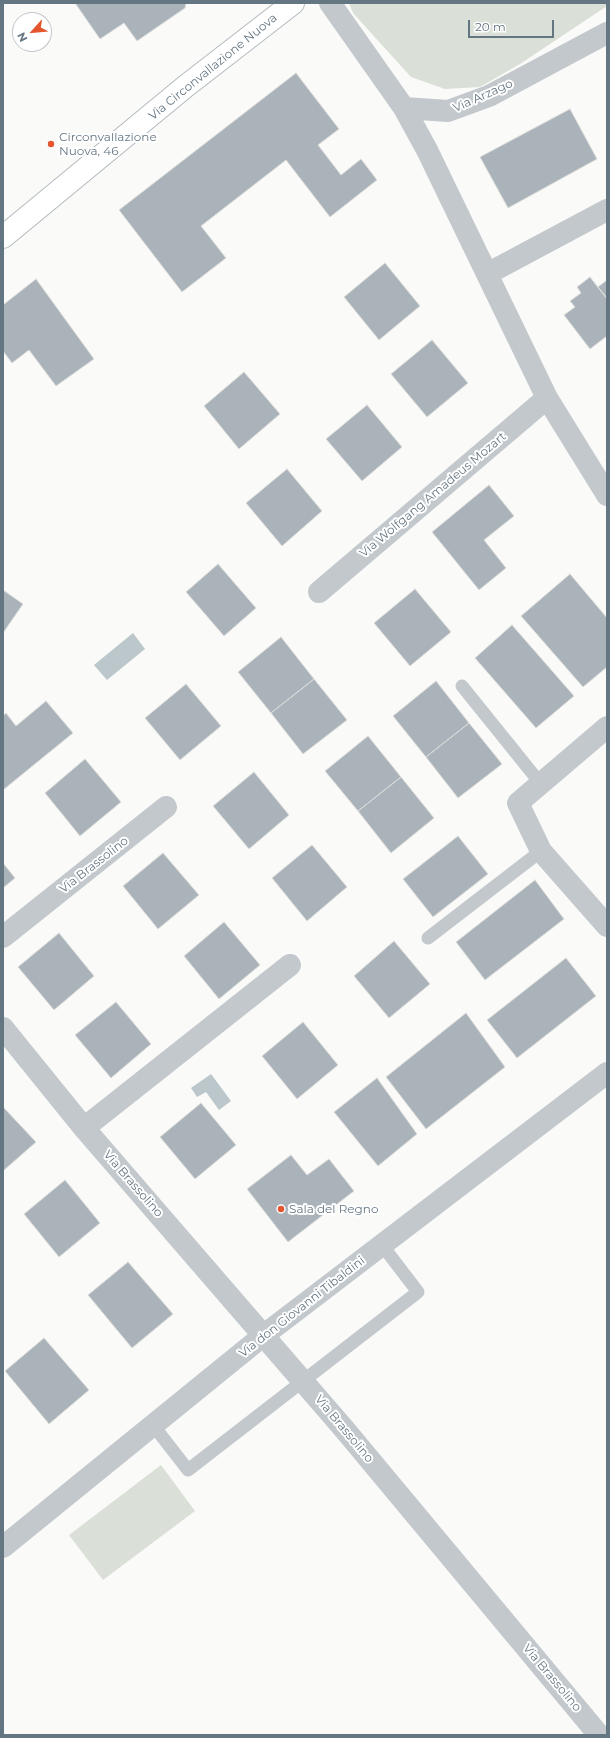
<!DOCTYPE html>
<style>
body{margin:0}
#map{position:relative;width:610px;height:1738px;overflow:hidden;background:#fafaf8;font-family:Montserrat,sans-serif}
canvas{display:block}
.frame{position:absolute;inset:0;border:4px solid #657683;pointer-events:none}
.north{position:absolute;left:12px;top:12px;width:40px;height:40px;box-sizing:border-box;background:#fff;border:1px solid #c1c8cd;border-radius:50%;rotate:243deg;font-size:11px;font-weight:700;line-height:16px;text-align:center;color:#657683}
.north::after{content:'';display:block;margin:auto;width:14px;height:18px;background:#e4572e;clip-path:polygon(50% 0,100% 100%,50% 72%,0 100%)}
.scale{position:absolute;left:468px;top:20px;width:86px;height:18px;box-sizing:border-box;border:2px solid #657683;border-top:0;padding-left:5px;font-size:12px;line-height:14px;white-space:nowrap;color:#657683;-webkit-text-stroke:3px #fff;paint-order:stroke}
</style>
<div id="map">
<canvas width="610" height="1738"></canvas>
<div class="frame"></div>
<div class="north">N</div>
<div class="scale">20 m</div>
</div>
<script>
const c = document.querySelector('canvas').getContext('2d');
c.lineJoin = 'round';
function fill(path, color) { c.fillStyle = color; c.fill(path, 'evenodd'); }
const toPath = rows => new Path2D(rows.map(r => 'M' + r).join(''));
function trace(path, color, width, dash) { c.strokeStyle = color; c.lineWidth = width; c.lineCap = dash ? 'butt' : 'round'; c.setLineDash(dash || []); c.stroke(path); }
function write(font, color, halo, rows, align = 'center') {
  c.font = font + ' Montserrat,sans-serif'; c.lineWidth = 4; c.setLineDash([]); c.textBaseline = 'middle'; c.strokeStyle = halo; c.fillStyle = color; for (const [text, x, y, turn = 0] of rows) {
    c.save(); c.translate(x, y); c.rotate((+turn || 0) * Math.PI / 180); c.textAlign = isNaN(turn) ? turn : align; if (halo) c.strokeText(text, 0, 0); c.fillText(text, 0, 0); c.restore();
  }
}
fill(toPath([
 [349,3,607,3,607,6,520,64,480,87,445,89,411,77,353,13],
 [161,1465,195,1511,103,1580,69,1535]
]), '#dadfd7');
fill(toPath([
 [133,633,145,649,107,680,94,665],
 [211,1074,231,1101,219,1110,206,1092,197,1097,191,1088]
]), '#bbc7cb');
const building = toPath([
 [75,3,186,3,185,8,137,41,124,23,100,39,75,3],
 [296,73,339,129,318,145,341,175,361,159,377,180,330,217,286,160,201,226,226,258,182,292,119,210,296,73],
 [570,109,597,159,508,208,480,157,570,109],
 [385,263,420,306,379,340,344,297,385,263],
 [590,277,607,299,607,336,590,349,564,315,575,307,570,301,581,293,577,287,590,277],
 [36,279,94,359,56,386,29,350,12,363,3,351,3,305,36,279],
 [607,280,607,298,598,287,607,280],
 [432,340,468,383,427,417,391,374,432,340],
 [244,372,280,414,239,449,204,406,244,372],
 [367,405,402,447,362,481,326,439,367,405],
 [287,469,322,511,282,546,246,503,287,469],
 [489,485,514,516,484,540,506,568,479,590,432,532,489,485],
 [218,564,256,608,224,636,186,592,218,564],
 [570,574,607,618,607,667,583,687,521,616,570,574],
 [415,589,451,632,410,666,374,623,415,589],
 [3,590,23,604,3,633,3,590],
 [512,625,574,696,536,728,475,658,512,625],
 [281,637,314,679,271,713,238,672,281,637],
 [314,679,347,720,303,754,271,713,314,679],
 [436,681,469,723,426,757,393,716,436,681],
 [186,684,221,726,180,760,145,718,186,684],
 [46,701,73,733,3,790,3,716,6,713,16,726,46,701],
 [469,723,502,764,458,798,426,757,469,723],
 [368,736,401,777,358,811,325,771,368,736],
 [85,759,121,802,80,836,45,793,85,759],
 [254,772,289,815,249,849,213,806,254,772],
 [401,777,434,818,391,853,358,811,401,777],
 [458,836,488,874,433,917,403,879,458,836],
 [312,845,347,887,307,921,272,878,312,845],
 [163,853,199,895,158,929,123,886,163,853],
 [3,863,15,878,3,888,3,863],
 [535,880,564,919,485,980,456,942,535,880],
 [224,922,260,965,219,999,184,956,224,922],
 [59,933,94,976,54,1010,18,967,59,933],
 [394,941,430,984,389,1018,354,976,394,941],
 [566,958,596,996,517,1058,487,1020,566,958],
 [116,1002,151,1044,111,1078,75,1035,116,1002],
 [466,1013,505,1067,426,1129,386,1077,466,1013],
 [303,1022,338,1065,297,1099,262,1056,303,1022],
 [377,1078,417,1134,378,1166,334,1112,377,1078],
 [201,1103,236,1145,195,1179,160,1137,201,1103],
 [4,1108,36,1142,3,1171,3,1109,4,1108],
 [291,1155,307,1175,329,1159,354,1191,288,1242,247,1189,291,1155],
 [65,1180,100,1223,59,1257,24,1214,65,1180],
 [128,1262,173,1314,132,1348,88,1295,128,1262],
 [44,1338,89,1390,49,1424,5,1371,44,1338]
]);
fill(building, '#aab3b9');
trace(building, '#dcdcda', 1);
const secondary = toPath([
 [3,237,186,86,293,3]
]);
trace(secondary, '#b3babf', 24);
trace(toPath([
 [462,686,541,784],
 [428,938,541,851],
 [153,1425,188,1470,418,1292,382,1245]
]), '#c3c8cc', 13);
trace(toPath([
 [330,3,404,108,448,111,489,96,607,33],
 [404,108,427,150,547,398,607,495],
 [487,274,607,210],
 [319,592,547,398],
 [607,727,518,803,541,851,607,926],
 [3,937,166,807],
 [3,1028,84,1128,345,1430,599,1735],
 [84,1128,290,965],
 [3,1547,264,1335,607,1073]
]), '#c3c8cc', 22);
trace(secondary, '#fff', 22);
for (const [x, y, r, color] of [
 [51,144,4,"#e4572e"],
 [281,1209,4,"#e4572e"]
]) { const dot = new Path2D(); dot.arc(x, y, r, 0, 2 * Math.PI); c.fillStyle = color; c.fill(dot); trace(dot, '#fff', 1.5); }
write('12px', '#657683', '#fff', [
 ["Via Circonvallazione Nuova",213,67,-39],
 ["Via Arzago",483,96,-24],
 ["Via Wolfgang Amadeus Mozart",433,495,-40],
 ["Via Brassolino",94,865,-38],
 ["Via Brassolino",133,1184,49],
 ["Via don Giovanni Tibaldini",302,1307,-38],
 ["Via Brassolino",344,1429,50],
 ["Via Brassolino",552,1678,50]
]);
write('12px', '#657683', '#fff', [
 ["Circonvallazione",59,137],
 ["Nuova, 46",59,151],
 ["Sala del Regno",289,1209]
], 'left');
</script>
